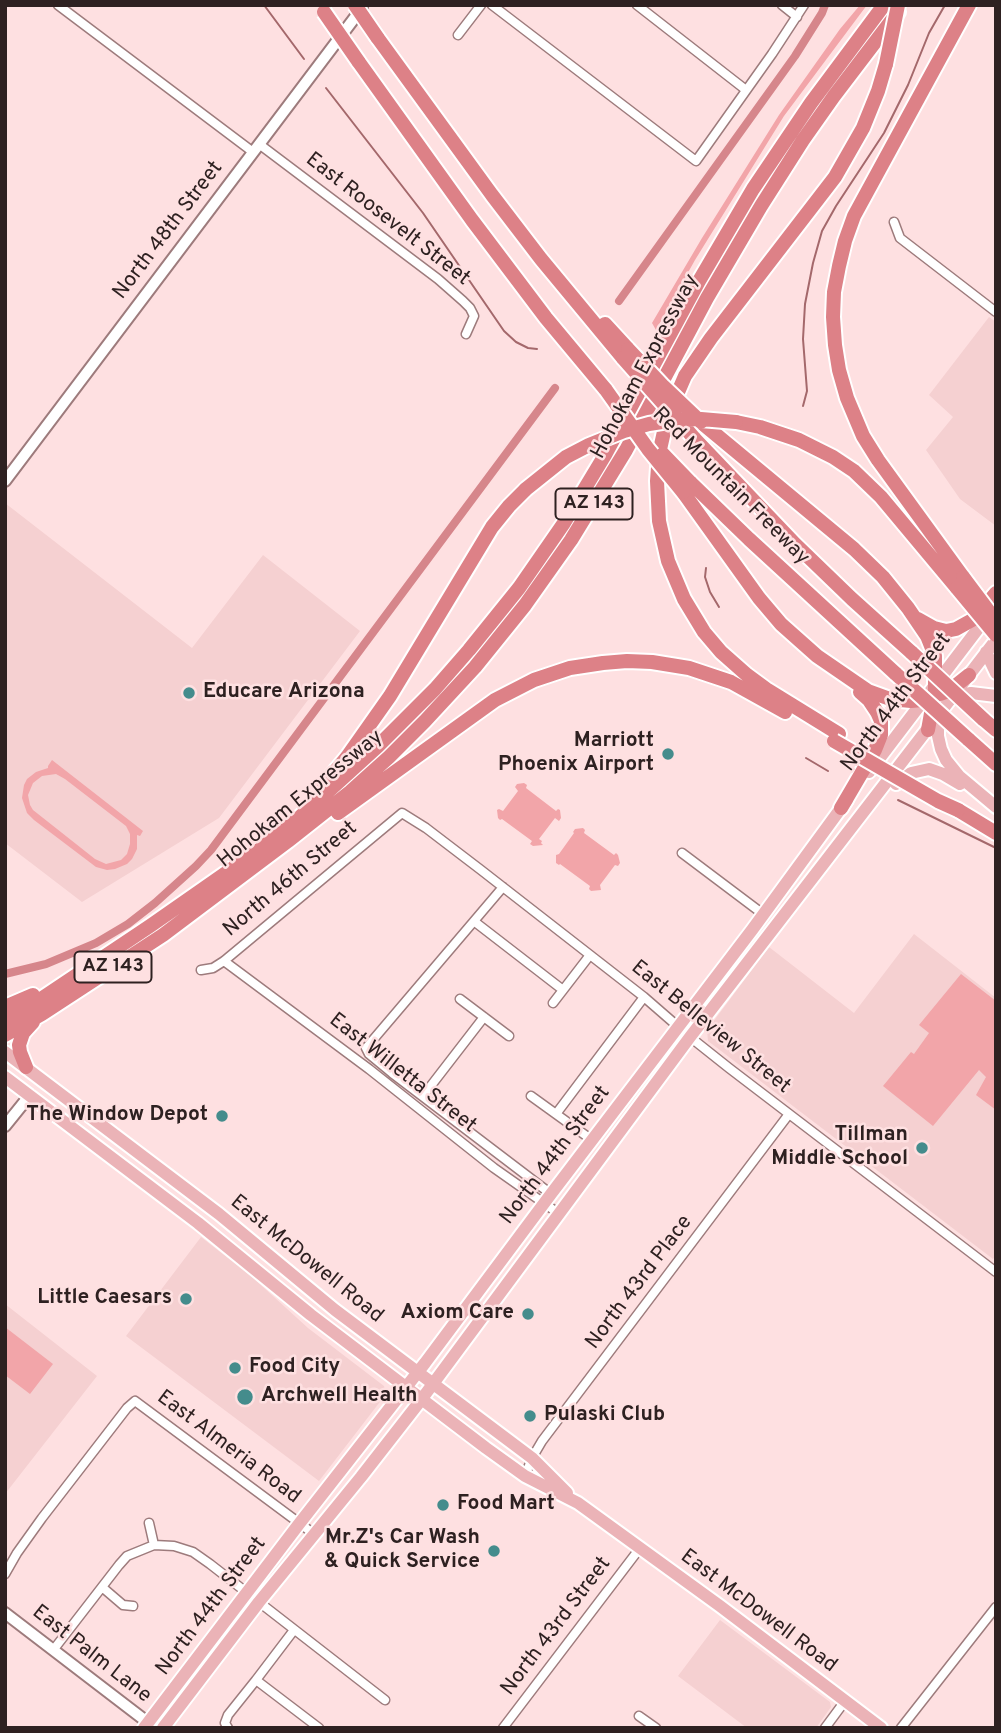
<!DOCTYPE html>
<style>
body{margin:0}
#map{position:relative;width:1001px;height:1733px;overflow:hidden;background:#fee0e1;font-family:Overpass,sans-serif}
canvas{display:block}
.frame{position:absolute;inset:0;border:7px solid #2e2121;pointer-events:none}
</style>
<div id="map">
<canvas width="1001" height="1733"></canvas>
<div class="frame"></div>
</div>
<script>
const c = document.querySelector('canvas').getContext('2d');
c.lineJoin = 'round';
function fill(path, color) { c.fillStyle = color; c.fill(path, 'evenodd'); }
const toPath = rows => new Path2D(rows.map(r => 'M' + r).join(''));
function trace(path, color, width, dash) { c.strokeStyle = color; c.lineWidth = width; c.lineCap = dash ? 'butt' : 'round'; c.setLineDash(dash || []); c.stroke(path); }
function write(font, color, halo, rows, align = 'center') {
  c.font = font + ' Overpass,sans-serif'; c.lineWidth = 5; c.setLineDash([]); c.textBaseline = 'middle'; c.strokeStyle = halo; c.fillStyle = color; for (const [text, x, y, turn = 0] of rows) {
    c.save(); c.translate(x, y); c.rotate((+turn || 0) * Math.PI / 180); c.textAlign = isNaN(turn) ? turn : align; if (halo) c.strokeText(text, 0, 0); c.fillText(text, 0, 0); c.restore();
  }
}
fill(toPath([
 [989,317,996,322,996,526,960,499,926,450,953,417,929,395],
 [5,503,192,648,263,555,360,631,219,818,82,902,5,843],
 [914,934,996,998,996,1255,993,1259,708,1041,707,1030,769,947,854,1013],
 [201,1237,251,1276,308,1328,384,1386,386,1394,319,1481,126,1336],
 [5,1304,97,1376,5,1494],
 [720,1620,830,1702,831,1707,816,1728,747,1728,678,1676]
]), '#f5d0d1');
fill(toPath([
 [860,5,867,5,784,116,695,260,656,330,652,323,702,238,779,115,840,29],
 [52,760,143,831,140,836,137,835,137,849,132,859,127,864,115,869,107,870,96,867,34,820,27,813,22,798,24,785,27,779,36,772,48,768,48,766],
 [56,774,65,779,126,826,130,834,130,844,127,854,121,860,106,864,95,859,33,810,30,805,28,795,33,783,42,776],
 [524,783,527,785,526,788,556,811,558,809,560,810,561,818,559,821,555,818,539,839,542,841,541,843,543,845,533,846,530,844,532,841,502,819,500,820,498,818,497,810,499,809,503,811,518,791,515,787,517,784],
 [583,828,585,830,584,833,614,855,616,853,618,855,620,863,618,866,615,865,600,885,601,890,591,891,589,889,590,886,560,864,559,865,556,863,556,855,559,854,574,833,573,832,575,829],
 [961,974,996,1001,996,1110,976,1095,986,1077,979,1070,933,1126,883,1086,911,1052,914,1054,929,1033,919,1025],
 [5,1327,53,1364,30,1394,5,1375]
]), '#f2a5a9');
trace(toPath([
 [264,5,304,59],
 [326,88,423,213,504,331,516,342,528,348,537,349],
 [803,406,807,391,803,339,805,304,813,263,822,231,836,206,884,133,908,85,929,33,945,5],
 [706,568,705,577,710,592,719,607],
 [806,758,828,771],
 [898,800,996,848]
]), '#a4686b', 2);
trace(toPath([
 [619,301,795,56,822,13,825,5],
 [5,974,46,964,96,943,128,924,155,903,196,866,211,850,281,756,555,388]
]), '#d6868b', 8);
const street = toPath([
 [58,5,253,152],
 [492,5,696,161,772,54,804,5],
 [637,5,746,90],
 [782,5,797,17],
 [458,35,481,5],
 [259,144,438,279,463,301,470,308,474,316,466,334],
 [894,222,900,238,996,312],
 [682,853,763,914],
 [503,887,366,1048,369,1054,392,1073,551,1194],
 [475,922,563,990],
 [224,961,369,1069,494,1168,558,1213],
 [201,970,213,968,224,961,402,813,426,828,481,870,644,997,690,1037,729,1068,996,1272],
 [460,999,509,1036],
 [553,1003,590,955],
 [423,1096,484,1017],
 [531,1096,592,1140],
 [556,1114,644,997],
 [525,1476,532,1458,542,1441,789,1114],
 [149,1523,154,1545,174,1546,193,1552,210,1564,385,1700],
 [5,1574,17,1553,42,1518,127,1408,135,1401,314,1534],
 [102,1587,123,1605,133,1606],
 [54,1649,119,1565,127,1556,154,1545],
 [256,1680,294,1630],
 [639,1716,656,1728],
 [228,1728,225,1723,228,1715,256,1680,319,1728],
 [503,1728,640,1548],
 [825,1728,845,1701],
 [901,1728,996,1607]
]);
const secondary = toPath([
 [5,481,362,8],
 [5,1126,30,1095],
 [5,1613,142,1718,153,1728]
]);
const primary = toPath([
 [986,652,996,673],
 [951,697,971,693,996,696],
 [938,715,938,736,941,749,946,760,959,776,996,807],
 [869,772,996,605],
 [896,784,911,773,929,769,943,774,960,784],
 [5,1052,219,1214,335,1310,532,1458,567,1493],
 [5,1077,198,1223,311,1315,486,1448,525,1476,578,1503,720,1606,881,1728],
 [144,1728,299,1524,425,1363,551,1194,752,930,847,800],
 [163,1728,259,1602,361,1477,421,1400,690,1037,996,640]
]);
const highway = toPath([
 [377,37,492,195,541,259,623,358],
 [358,61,472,220,546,318,606,390],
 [605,324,628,349],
 [736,422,760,427,799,440,833,457,854,471,881,497,957,588],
 [702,423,854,549,883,577,908,608,927,636,935,656,935,691,928,730],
 [694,438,795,544,852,599,912,653],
 [690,482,749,539,896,674],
 [683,492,759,598,781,624,817,656,868,691,890,699,911,701,923,700,949,691,969,675],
 [963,577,878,460,863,436,847,398,839,370,835,345,833,317,834,292,839,266,845,241,854,216,969,5],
 [918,619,934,628,946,631,956,629,974,619,996,593],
 [983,719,996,730],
 [839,734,766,689,747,675,721,652,704,632,684,599,668,561,659,521,657,481,659,454,665,427,672,406,685,376,711,338,835,177,863,128,878,91,886,64],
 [968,739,996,764],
 [322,787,347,757,390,696,492,527,509,506,526,489],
 [841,808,875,750,881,735,881,721,877,712,869,700,860,692],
 [958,810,996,833],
 [338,813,495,700,534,680,570,668,603,663,627,661,652,662,689,668,731,682,785,712],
 [5,1007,33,995],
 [5,1023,150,926,259,850,300,817,378,746,435,689,469,650,519,588,564,523,605,455,699,281,753,189,811,103,884,5],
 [5,1035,42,1014,163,935,288,841,350,792,389,757,425,721,475,667,525,605,571,540,626,450,707,298,761,206,803,140,834,96,898,12],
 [26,1067,20,1052,19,1045,23,1033,33,1022]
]);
trace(street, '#9d7b7c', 11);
trace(secondary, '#9d7b7c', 14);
trace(primary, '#fff', 16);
trace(highway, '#fff', 18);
trace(street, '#fff', 8);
trace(secondary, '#fff', 10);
trace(primary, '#ebb3b7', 12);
trace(highway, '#dd8187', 14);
const highwayBridge = toPath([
 [355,5,377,37],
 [324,12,358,61],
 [886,64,898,5],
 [628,349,662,385,701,422],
 [623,358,694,438],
 [606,390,648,449,683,492],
 [663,454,690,482],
 [526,489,566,457,589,445,624,431,649,424,675,420,701,419,736,422],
 [963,577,996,621],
 [957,588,996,635],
 [912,653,983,719],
 [896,674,968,739],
 [834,741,938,801,958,810]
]);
trace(highwayBridge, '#fff', 18, []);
trace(highwayBridge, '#dd8187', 14);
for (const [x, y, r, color] of [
 [189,693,7,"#448c8c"],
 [668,754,7,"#448c8c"],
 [222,1116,7,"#448c8c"],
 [922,1148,7,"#448c8c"],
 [186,1299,7,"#448c8c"],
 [528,1314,7,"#448c8c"],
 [235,1368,7,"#448c8c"],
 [245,1397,9,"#448c8c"],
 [530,1416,7,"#448c8c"],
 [443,1505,7,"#448c8c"],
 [494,1551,7,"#448c8c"]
]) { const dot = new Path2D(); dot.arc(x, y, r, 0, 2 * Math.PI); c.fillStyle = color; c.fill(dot); trace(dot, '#fee0e1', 2.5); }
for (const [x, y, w] of [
 [594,504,77],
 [113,967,77]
]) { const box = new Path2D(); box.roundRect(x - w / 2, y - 15.5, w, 31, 5); c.fillStyle = '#fee0e1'; c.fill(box); trace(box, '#2e2121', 2); }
write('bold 19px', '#2e2121', null, [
 ["AZ 143",594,504],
 ["AZ 143",113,967]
]);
write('21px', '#2e2121', '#fee0e1', [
 ["East Roosevelt Street",387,220,38],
 ["North 48th Street",169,231,-53],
 ["Hohokam Expressway",646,367,-62],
 ["Red Mountain Freeway",730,487,45],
 ["North 44th Street",897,703,-53],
 ["Hohokam Expressway",301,800,-39],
 ["North 46th Street",291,880,-40],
 ["East Belleview Street",710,1028,39],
 ["East Willetta Street",402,1074,38],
 ["North 44th Street",556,1156,-53],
 ["East McDowell Road",306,1260,39],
 ["North 43rd Place",640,1283,-53],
 ["East Almeria Road",228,1448,37],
 ["North 44th Street",212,1607,-53],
 ["East McDowell Road",758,1612,37],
 ["North 43rd Street",557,1627,-53],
 ["East Palm Lane",91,1655,38]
]);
write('bold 21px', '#2e2121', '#fee0e1', [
 ["Educare Arizona",203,693,"left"],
 ["Marriott",654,742],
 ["Phoenix Airport",654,766],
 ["The Window Depot",208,1116],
 ["Tillman",908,1136],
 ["Middle School",908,1160],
 ["Little Caesars",172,1299],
 ["Axiom Care",514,1314],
 ["Food City",249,1368,"left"],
 ["Archwell Health",261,1397,"left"],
 ["Pulaski Club",544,1416,"left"],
 ["Food Mart",457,1505,"left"],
 ["Mr.Z's Car Wash",480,1539],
 ["& Quick Service",480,1563]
], 'right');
</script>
